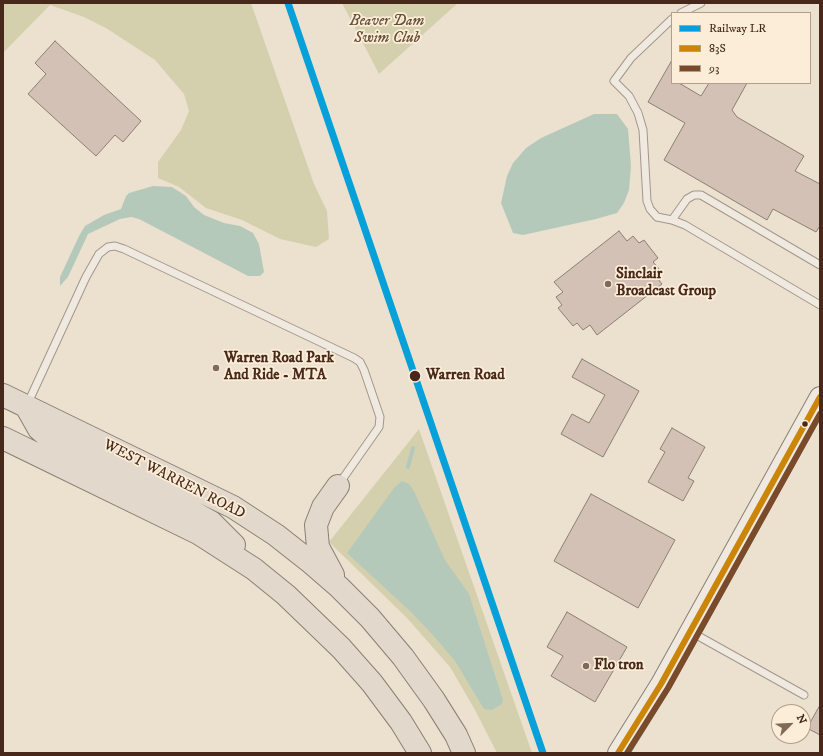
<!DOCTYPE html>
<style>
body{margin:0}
#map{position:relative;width:823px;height:756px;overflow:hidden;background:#ece1cf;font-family:"IM FELL DW Pica",serif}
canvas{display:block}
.frame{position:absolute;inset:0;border:4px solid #48281b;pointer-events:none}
.legend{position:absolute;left:671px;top:12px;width:140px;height:72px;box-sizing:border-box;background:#fbedd7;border:1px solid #b39e8c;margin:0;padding:5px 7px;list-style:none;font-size:12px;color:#48281b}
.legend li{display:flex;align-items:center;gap:8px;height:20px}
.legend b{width:20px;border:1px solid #b39e8c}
.north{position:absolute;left:771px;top:704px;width:40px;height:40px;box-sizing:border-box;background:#fbedd7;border:1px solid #b39e8c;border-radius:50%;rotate:66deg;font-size:11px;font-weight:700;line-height:16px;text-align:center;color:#48281b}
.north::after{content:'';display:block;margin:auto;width:14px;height:18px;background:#81695a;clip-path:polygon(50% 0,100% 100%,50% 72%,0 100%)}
</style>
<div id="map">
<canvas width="823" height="756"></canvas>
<div class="frame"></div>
<ul class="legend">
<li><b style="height:5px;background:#07a1da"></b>Railway LR</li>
<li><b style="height:5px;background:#cb8607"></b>83S</li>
<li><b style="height:5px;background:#7a4b2a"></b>93</li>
</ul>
<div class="north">N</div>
</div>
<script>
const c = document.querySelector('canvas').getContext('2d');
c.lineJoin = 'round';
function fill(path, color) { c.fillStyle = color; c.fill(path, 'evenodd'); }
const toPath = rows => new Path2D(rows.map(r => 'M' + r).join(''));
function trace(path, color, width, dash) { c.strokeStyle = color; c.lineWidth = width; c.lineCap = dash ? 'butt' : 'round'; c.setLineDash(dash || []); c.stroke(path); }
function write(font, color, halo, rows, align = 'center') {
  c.font = font + ' "IM FELL DW Pica",serif'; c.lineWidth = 3.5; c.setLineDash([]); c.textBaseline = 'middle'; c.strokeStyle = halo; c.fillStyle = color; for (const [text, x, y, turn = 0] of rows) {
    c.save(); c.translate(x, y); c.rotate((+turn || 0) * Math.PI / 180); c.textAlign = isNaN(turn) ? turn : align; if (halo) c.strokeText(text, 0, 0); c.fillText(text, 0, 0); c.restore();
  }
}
fill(toPath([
 [3,3,251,3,314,184,327,211,329,239,316,247,280,239,242,220,206,208,179,187,158,178,158,162,181,130,189,111,184,94,155,60,106,28,84,17,50,5,3,53],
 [342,3,458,3,379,74],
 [419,429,532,753,497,753,475,710,450,667,407,618,329,542]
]), '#d4d0ad');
fill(toPath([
 [594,114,617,114,628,129,631,166,629,190,624,203,617,213,596,219,523,235,513,233,501,203,507,176,513,163,526,148,541,138],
 [153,186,172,187,186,196,194,207,204,215,224,223,240,226,253,233,259,244,264,272,260,276,248,276,139,219,131,217,120,219,88,234,68,277,60,286,60,277,79,236,85,226,104,215,121,209,126,196,129,193],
 [402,481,409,484,414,491,445,560,469,594,503,700,502,704,492,710,484,709,455,661,432,634,411,612,347,553,394,488]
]), '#b5c9bb');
trace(toPath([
 [408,467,413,448]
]), '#b5c9bb', 4);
const building = toPath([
 [55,41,141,121,123,142,115,135,96,156,28,94,46,74,35,63,55,41],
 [672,60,672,83,679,83,701,96,709,83,747,83,732,110,737,117,804,156,795,171,820,184,820,226,816,232,773,209,767,220,664,160,685,123,648,102,672,60],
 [619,231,627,241,633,236,639,243,644,240,658,258,653,262,660,270,654,274,662,284,597,335,590,325,583,330,577,323,573,326,558,308,562,305,556,297,563,292,554,282,619,231],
 [582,359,639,391,603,457,561,434,572,414,589,423,605,395,572,377,582,359],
 [672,428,705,447,688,478,694,481,683,501,648,482,665,452,660,449,672,428],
 [591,494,675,540,638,608,554,561,591,494],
 [567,612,627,647,595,702,551,676,563,656,547,647,567,612],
 [820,705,820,735,807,728,820,705]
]);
fill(building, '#d2c1b4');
trace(building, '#8a7f74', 1);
const lane = toPath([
 [681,13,701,3],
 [672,19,631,58,614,81,629,96,638,113,643,130,647,201,650,209,657,217,672,220,687,199,694,195,701,195,820,265],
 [672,220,685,225,820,305],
 [27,405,86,277,99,254,108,247,115,246,124,249,354,358,360,362,364,370,380,417,379,427,339,484],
 [691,632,804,695]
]);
const secondary = toPath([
 [618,753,661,684,820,397]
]);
const primary = toPath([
 [3,395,233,507,276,535,309,561,339,587,370,618,403,657,434,700,456,735,464,753],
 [26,406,39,429,54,442,147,486,211,522,234,545],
 [3,438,198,533,254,569,286,595,341,648,372,683,401,722,420,753],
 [333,575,318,547,316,525,323,507,338,486]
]);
trace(lane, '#a2978b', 9);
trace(secondary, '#8a7f74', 22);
trace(primary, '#8a7f74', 24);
trace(lane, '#efe9e0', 7);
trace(secondary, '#efe9e0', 20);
trace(primary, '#e2d8cb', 22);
trace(toPath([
 [618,753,661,684,820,397]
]), '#cb8607', 6);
trace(toPath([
 [627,753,668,688,820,414]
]), '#7a4b2a', 6);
trace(toPath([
 [288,3,543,753]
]), '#07a1da', 7);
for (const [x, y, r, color] of [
 [608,284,4,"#81695a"],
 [216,368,4,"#81695a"],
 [415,376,6,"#48281b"],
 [805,424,3.5,"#48281b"],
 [586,666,4,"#81695a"]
]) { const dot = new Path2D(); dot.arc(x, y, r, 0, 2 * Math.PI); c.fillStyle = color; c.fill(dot); trace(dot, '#fbedd7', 1.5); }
write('italic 15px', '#664f38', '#fbedd7', [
 ["Beaver Dam",387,22],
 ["Swim Club",387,39]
]);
write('bold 15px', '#48281b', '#fbedd7', [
 ["Sinclair",616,275],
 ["Broadcast Group",616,292],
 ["Warren Road Park",224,359],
 ["And Ride - MTA",224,376],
 ["Flo tron",594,666]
], 'left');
write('bold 15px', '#48281b', '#fbedd7', [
 ["Warren Road",426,376]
], 'left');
write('15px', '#48281b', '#fbedd7', [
 ["WEST WARREN ROAD",174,480,27]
]);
</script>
